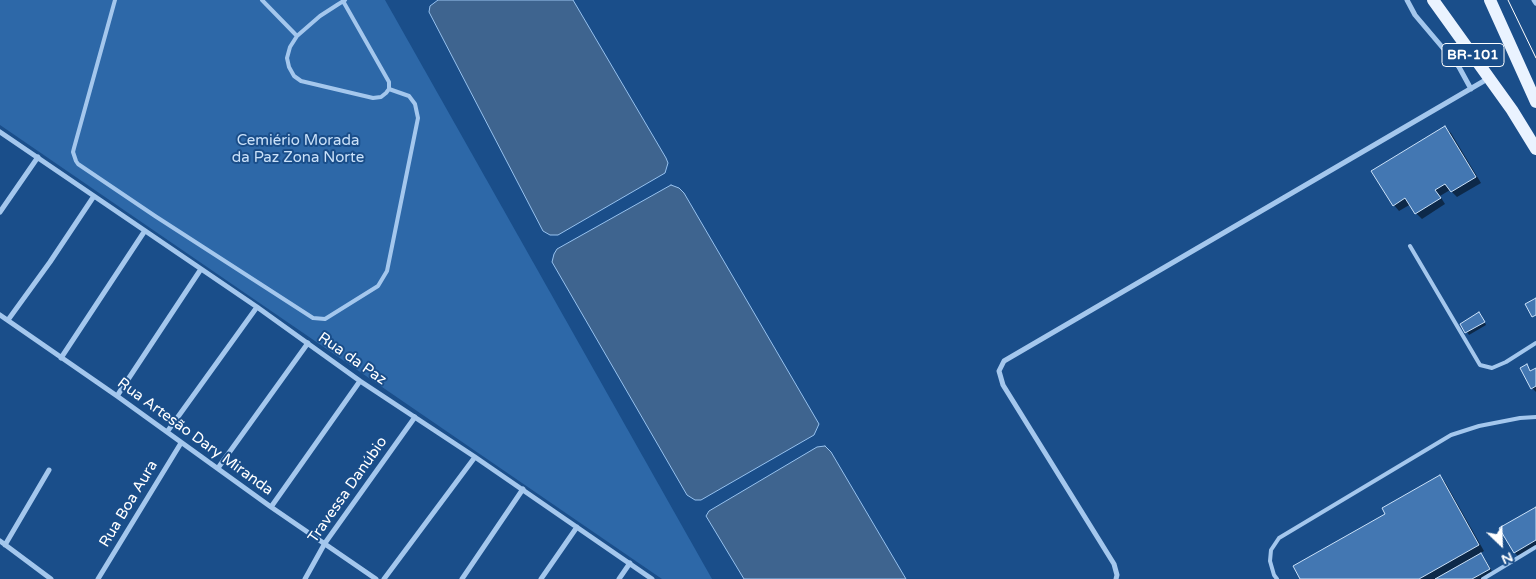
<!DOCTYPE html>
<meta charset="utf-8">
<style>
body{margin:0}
#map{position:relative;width:1536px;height:579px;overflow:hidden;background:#1a4e8a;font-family:"Varela Round",sans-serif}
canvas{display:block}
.north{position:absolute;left:1476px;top:519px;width:50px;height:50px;-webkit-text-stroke:4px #1a4e8a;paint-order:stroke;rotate:156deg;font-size:14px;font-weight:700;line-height:20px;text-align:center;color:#fff}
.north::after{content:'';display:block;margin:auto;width:18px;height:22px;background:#fff;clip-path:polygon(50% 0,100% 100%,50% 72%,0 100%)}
</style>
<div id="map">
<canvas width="1536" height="579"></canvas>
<div class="north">N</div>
</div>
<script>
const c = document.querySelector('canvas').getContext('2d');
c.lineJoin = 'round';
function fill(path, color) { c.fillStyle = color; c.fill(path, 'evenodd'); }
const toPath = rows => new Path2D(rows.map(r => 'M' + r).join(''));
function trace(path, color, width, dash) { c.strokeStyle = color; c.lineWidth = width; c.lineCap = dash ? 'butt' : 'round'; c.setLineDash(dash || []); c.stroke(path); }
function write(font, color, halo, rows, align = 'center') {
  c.font = font + ' "Varela Round",sans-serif'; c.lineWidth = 4; c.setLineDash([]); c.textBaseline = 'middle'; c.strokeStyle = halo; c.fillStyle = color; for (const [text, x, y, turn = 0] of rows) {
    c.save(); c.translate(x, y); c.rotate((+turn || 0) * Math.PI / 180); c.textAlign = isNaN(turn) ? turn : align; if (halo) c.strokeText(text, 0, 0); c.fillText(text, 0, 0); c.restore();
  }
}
fill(toPath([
 [0,0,385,0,712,579,662,579,0,125]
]), '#2d68a8');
const water = toPath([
 [438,0,573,0,666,158,668,163,665,173,558,235,550,235,543,231,429,12,430,6,438,0],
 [671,185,679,188,684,193,819,424,814,435,701,500,695,500,687,495,552,262,554,254,557,249,671,185],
 [825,446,831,452,906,579,744,579,706,516,709,511,817,447,825,446]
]);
fill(water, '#3e648f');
trace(water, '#97c2ef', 1);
fill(toPath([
 [1445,127,1451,133,1481,183,1457,197,1450,190,1440,196,1445,204,1422,219,1416,213,1411,204,1399,211,1394,205],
 [1482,317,1486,325,1469,335,1462,324],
 [1527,366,1531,371,1536,369,1536,392,1532,388],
 [1439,477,1445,482,1484,551,1479,554,1485,559,1493,573,1483,579,1302,579,1387,514],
 [1536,509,1536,549,1520,558,1515,553]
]), '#0007');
const building = toPath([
 [1445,126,1476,177,1451,192,1445,184,1435,190,1441,198,1415,214,1405,198,1393,206,1371,171,1445,126],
 [1536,298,1536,315,1532,317,1525,304,1536,298],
 [1479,312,1485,322,1465,333,1460,324,1479,312],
 [1527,364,1530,371,1536,368,1536,386,1531,389,1520,368,1527,364],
 [1440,475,1479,545,1419,579,1300,579,1293,566,1385,514,1382,508,1440,475],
 [1536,507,1536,540,1514,553,1499,528,1536,507],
 [1481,553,1490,569,1472,579,1435,579,1481,553]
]);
fill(building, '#4377b2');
trace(building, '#cae1f9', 1);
trace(toPath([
 [115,0,74,148,73,152,76,161,78,164,155,216,313,318,325,319,378,286,387,271,418,118,415,104,409,96,389,89],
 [262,0,297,36],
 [343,1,389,82,389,89,386,93,381,97,373,98,301,81,294,76,289,67,287,58,290,47,297,36,320,16,337,5,345,0],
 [1410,246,1480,365,1492,368,1506,362,1536,343],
 [1277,579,1274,575,1270,561,1271,550,1279,538,1451,435,1479,426,1520,418,1536,417],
 [1483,579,1536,547]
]), '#a4c7ed', 4);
trace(toPath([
 [1407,0,1415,15,1459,67,1471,89],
 [1534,0,1536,3],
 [0,132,257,307,360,381,475,457,652,579],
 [0,212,38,157],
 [0,315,117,396,271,507,376,579],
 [8,320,50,262,94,196],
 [61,358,144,232],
 [117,396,201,269],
 [167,432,257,307],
 [218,468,308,343],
 [271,507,360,381],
 [0,541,51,579],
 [5,545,49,470],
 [98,579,181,443],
 [305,579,325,543,415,417],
 [384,579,475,457],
 [462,579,523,489],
 [541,579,577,527],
 [619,579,630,563],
 [1116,579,1117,575,1114,564,1003,385,999,371,1004,361,1489,78]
]), '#a4c7ed', 5);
trace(toPath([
 [1433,0,1512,110,1536,149],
 [1490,0,1536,102]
]), '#eaf3ff', 12);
trace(toPath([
 [1508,0,1536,58]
]), '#fff', 1);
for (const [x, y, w] of [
 [1473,55,62]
]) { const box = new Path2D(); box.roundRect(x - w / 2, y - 11.5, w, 23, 4); c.fillStyle = '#1a4e8a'; c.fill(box); trace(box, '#fff', 1); }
write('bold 14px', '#fff', null, [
 ["BR-101",1473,55]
]);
write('15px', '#cae1f9', '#1a4e8a', [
 ["Cemiério Morada",298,141],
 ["da Paz Zona Norte",298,158]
]);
write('15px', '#fff', '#1a4e8a', [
 ["Rua da Paz",352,359,35],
 ["Rua Artesão Dary Miranda",195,437,36],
 ["Travessa Danúbio",348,490,-55],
 ["Rua Boa Aura",129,504,-59]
]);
</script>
